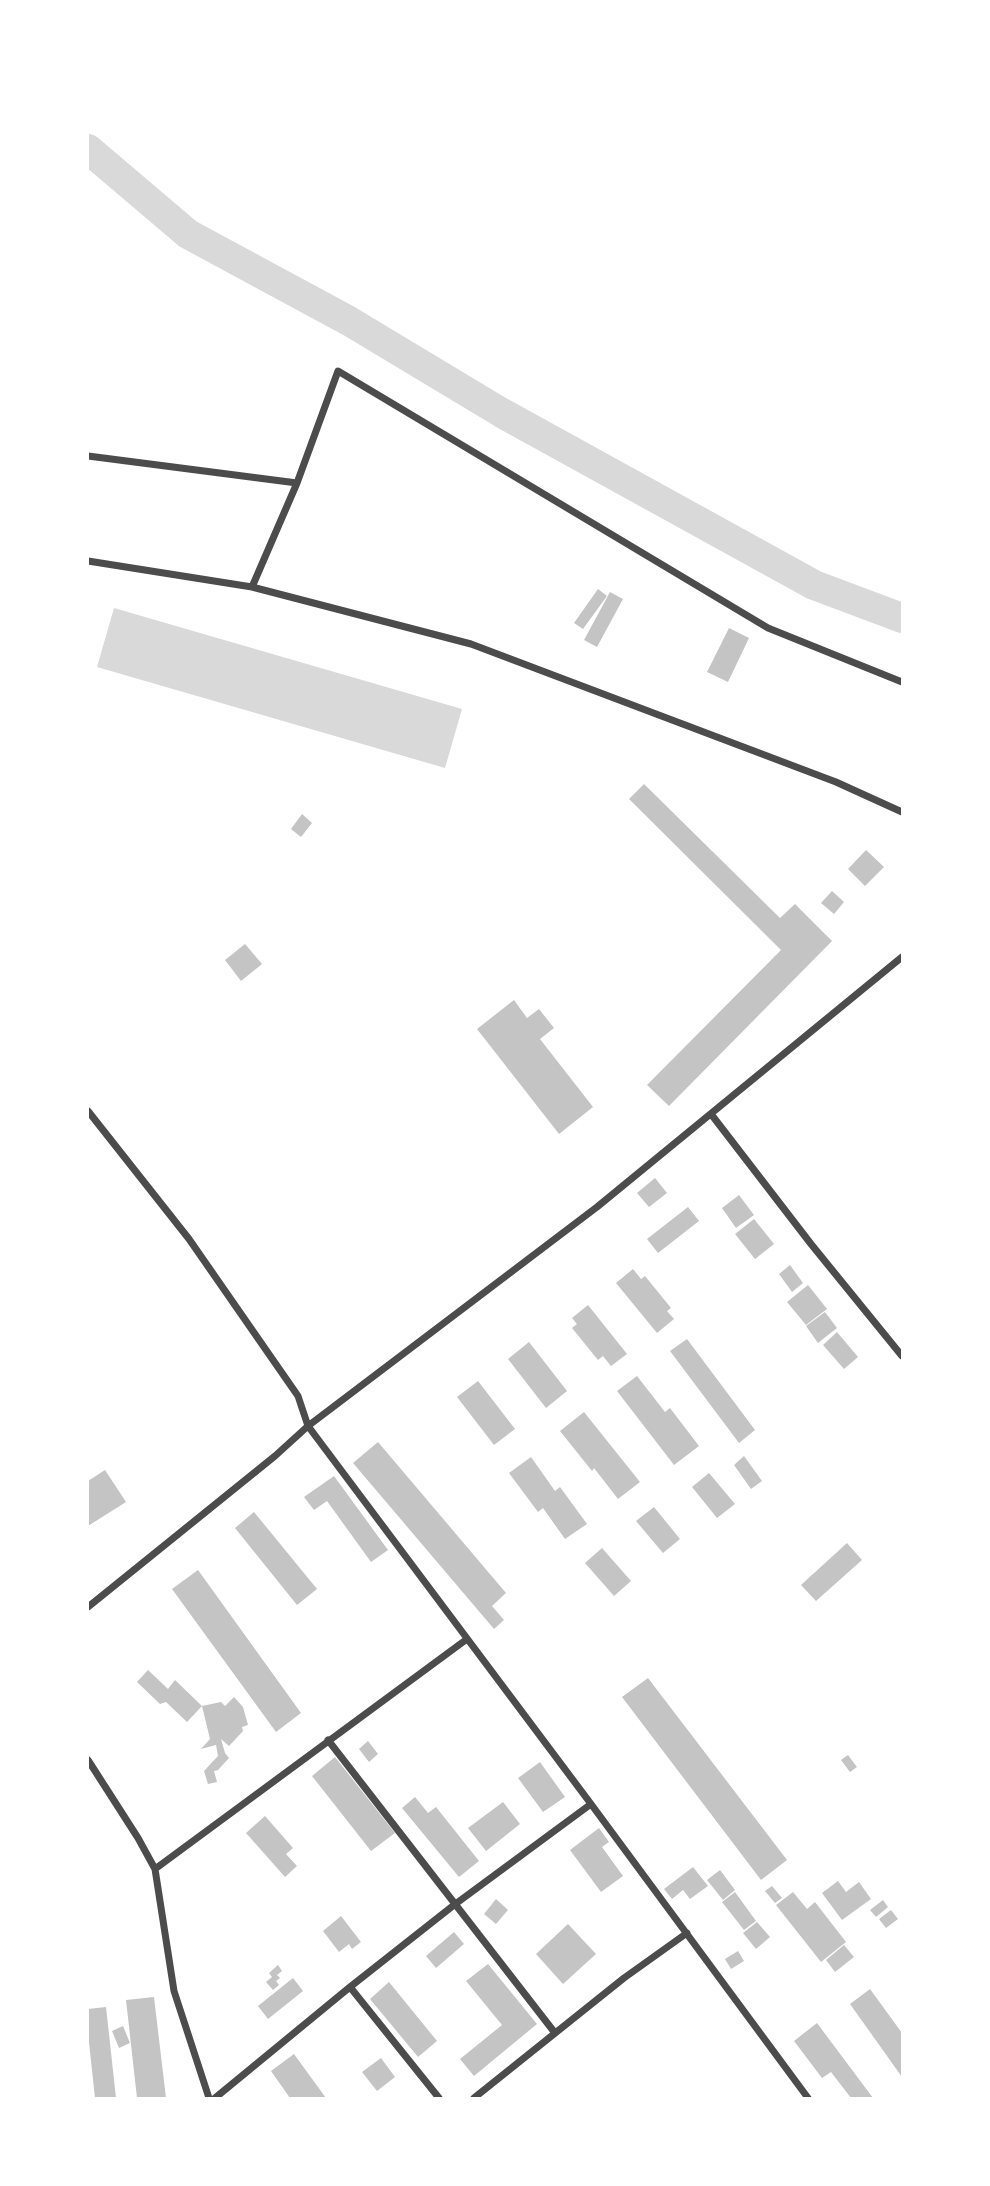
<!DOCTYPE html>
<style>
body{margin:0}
#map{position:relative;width:990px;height:2186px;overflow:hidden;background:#fff;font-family:Mulish,sans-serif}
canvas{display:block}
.frame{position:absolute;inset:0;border:89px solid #fff;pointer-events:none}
</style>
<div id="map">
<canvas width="990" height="2186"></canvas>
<div class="frame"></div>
</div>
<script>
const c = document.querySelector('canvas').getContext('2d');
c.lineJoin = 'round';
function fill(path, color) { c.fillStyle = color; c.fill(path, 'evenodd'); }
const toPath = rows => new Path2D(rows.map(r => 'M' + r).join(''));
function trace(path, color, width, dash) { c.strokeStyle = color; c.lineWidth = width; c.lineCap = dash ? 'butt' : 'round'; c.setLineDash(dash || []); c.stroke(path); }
fill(toPath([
 [114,608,462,709,445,768,97,667]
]), '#d9d9d9');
trace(toPath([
 [88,149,188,234,349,321,502,413,814,585,902,618]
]), '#d9d9d9', 30);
fill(toPath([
 [598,589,607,596,583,629,574,623],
 [610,592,623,599,597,647,584,640],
 [729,628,749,638,728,682,707,672],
 [644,784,780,918,795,904,832,941,669,1106,647,1085,781,950,629,799],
 [302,814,312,823,301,837,291,829],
 [866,850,884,867,865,886,848,869],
 [832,891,844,902,834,914,821,903],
 [245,944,262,964,241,981,225,960],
 [514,1000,527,1018,539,1009,554,1028,540,1039,593,1107,559,1134,477,1029],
 [655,1178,667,1193,649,1207,637,1193],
 [739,1195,754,1215,736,1228,722,1208],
 [688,1207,699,1221,658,1253,647,1239],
 [754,1219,774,1244,755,1259,735,1234],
 [790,1265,803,1283,792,1292,779,1274],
 [633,1269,641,1279,645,1276,671,1308,667,1311,674,1319,657,1333,616,1283],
 [808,1285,827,1309,806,1325,787,1302],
 [588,1305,627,1354,611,1366,603,1356,598,1360,572,1328,577,1324,572,1318],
 [825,1312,837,1328,818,1343,806,1326],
 [837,1332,858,1357,844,1369,823,1345],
 [687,1339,755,1430,739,1443,670,1351],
 [529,1342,567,1391,546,1408,508,1359],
 [637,1376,665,1412,670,1408,699,1446,674,1465,617,1391],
 [478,1381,515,1429,494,1445,457,1397],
 [584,1412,640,1482,618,1499,594,1468,592,1471,560,1431],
 [378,1442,506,1593,492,1606,504,1620,494,1629,353,1463],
 [744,1456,762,1481,751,1489,734,1465],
 [531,1457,555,1491,560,1487,587,1524,565,1539,543,1508,538,1512,509,1473],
 [105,1470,126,1502,88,1526,88,1481],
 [709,1473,735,1504,717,1518,692,1487],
 [334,1476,388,1550,371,1562,327,1501,314,1510,304,1497],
 [654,1507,680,1539,663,1553,636,1521],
 [254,1512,317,1589,297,1605,235,1528],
 [847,1543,862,1560,816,1601,801,1585],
 [602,1548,631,1581,614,1596,585,1563],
 [198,1570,301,1713,276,1732,172,1589],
 [148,1670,168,1689,175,1680,202,1706,221,1702,225,1706,234,1697,243,1707,248,1725,242,1727,243,1731,229,1746,221,1739,225,1753,229,1758,218,1770,214,1771,217,1782,208,1784,204,1771,218,1756,216,1745,201,1749,210,1739,202,1706,187,1722,166,1702,160,1704,137,1682],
 [648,1678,787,1860,761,1880,622,1697],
 [368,1741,378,1754,369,1762,359,1749],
 [848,1755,857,1767,850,1772,841,1760],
 [335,1757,395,1833,371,1851,312,1776],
 [540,1762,565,1797,543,1812,518,1778],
 [415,1797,428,1813,436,1807,479,1861,459,1877,402,1808],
 [503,1802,520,1824,486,1851,468,1828],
 [265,1816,293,1848,286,1854,297,1866,285,1877,246,1833],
 [599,1828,609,1842,602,1847,623,1876,601,1892,570,1850],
 [693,1867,708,1886,690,1899,683,1890,672,1899,664,1889],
 [720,1870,735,1890,723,1900,707,1880],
 [838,1881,846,1892,859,1882,871,1899,842,1920,822,1893],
 [772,1886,782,1898,775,1903,765,1891],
 [735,1892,756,1921,744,1930,722,1902],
 [793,1892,807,1909,815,1902,846,1942,821,1962,776,1905],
 [496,1899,508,1910,496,1924,484,1914],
 [883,1900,888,1907,876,1917,870,1910],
 [891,1910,898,1919,886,1928,879,1919],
 [341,1916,361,1942,352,1949,349,1944,339,1952,323,1931],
 [757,1922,770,1937,756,1949,743,1933],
 [568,1924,596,1954,563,1984,536,1954],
 [454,1932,464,1944,436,1968,426,1956],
 [844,1945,854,1957,835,1972,826,1960],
 [738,1951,744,1961,731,1969,725,1959],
 [488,1964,537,2024,474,2076,460,2059,502,2025,466,1981],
 [278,1965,282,1971,277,1975,280,1978,276,1981,279,1985,273,1990,266,1982,272,1977,269,1973],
 [293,1978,303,1991,268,2019,258,2006],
 [389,1982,437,2041,418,2057,370,1999],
 [870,1989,902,2033,902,2077,850,2004],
 [154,1997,166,2098,137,2098,126,2000],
 [106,2007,116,2098,95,2098,88,2033,88,2009],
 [817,2023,873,2098,851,2098,831,2072,822,2078,794,2041],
 [123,2026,130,2043,119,2048,112,2031],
 [294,2054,326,2098,290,2098,271,2071],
 [381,2058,395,2077,377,2091,362,2072]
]), '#c4c4c4');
trace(toPath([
 [88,456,297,483,338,371,768,628,902,682],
 [88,561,252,587,471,644,836,782,902,812],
 [252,587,297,483],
 [88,1111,189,1239,298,1396,308,1426,591,1804,808,2098],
 [711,1114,811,1244,902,1356],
 [88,1607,275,1456,308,1426,597,1207,902,957],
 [328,1740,555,2033],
 [88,1760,138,1838,155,1869,174,1991,209,2098],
 [155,1869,467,1639],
 [350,1987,439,2098],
 [215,2098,350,1987,454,1905,591,1804],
 [474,2098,624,1978,687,1933]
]), '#4c4c4c', 7);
</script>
